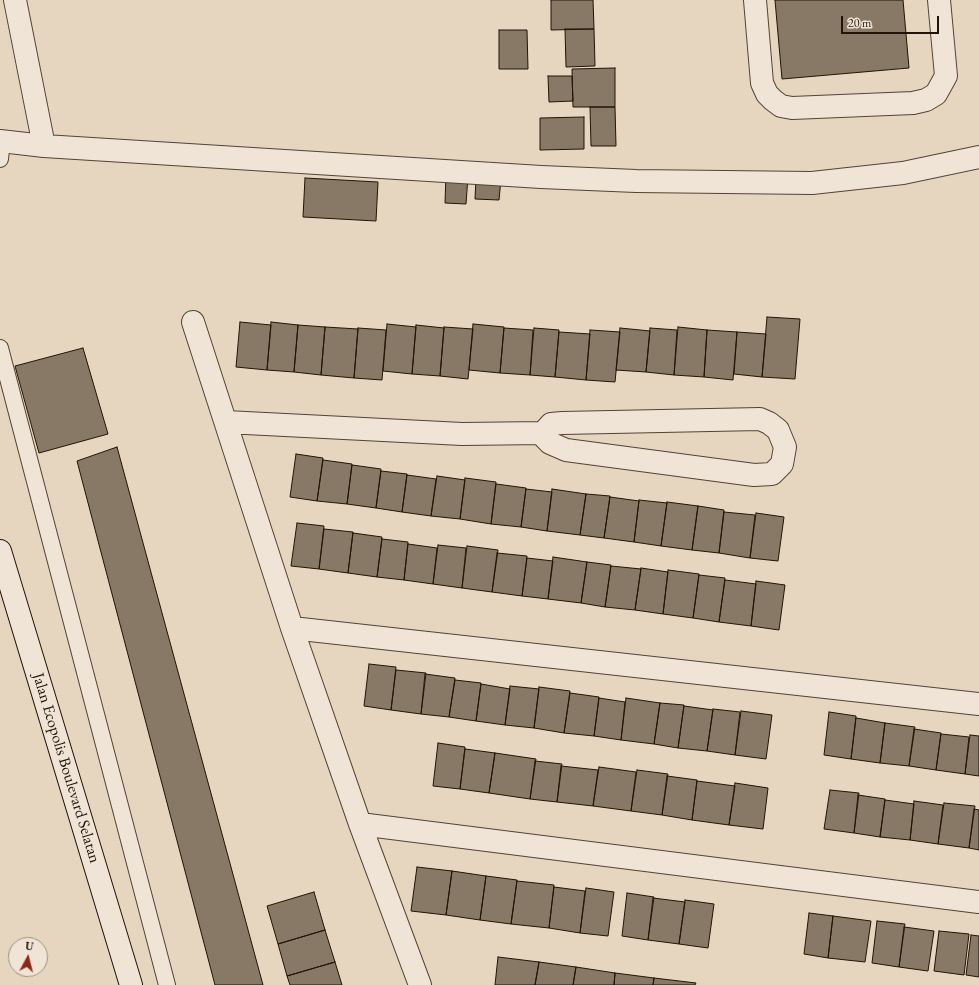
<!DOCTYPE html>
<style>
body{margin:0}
#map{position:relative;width:979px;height:985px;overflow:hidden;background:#e6d6bf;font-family:"EB Garamond",serif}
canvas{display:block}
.north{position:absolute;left:8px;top:937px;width:40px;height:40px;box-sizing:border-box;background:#efe4d5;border:1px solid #9c9182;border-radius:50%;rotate:7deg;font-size:11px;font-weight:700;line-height:16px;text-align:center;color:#201406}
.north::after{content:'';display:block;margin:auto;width:14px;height:18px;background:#8f2418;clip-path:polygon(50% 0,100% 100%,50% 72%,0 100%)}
.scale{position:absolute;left:841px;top:16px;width:98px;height:18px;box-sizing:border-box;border:2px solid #201406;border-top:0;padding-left:5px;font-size:12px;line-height:14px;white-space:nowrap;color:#201406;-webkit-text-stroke:3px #efe4d5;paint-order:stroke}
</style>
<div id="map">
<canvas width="979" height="985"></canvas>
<div class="north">U</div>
<div class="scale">20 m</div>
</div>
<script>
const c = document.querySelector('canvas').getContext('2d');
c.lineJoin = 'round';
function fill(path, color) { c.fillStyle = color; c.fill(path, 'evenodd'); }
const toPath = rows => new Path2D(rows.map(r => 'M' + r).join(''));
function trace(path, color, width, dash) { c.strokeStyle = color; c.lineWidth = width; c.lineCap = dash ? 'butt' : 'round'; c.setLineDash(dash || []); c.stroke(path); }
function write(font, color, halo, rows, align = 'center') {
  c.font = font + ' "EB Garamond",serif'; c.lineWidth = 3.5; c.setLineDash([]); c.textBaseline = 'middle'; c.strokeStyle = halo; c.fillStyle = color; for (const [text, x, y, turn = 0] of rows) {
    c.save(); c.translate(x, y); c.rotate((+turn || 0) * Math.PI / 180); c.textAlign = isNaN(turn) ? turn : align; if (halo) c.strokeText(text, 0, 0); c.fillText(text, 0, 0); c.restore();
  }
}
const building = toPath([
 [551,0,593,0,594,29,551,30,551,0],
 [775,0,903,0,909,68,782,79,775,0],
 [565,29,594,29,595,66,566,67,565,29],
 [499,30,527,30,528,69,499,69,499,30],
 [615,68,615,107,573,107,572,69,615,68],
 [548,76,572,76,573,101,549,102,548,76],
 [590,107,615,107,616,146,591,146,590,107],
 [584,117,584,149,540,150,540,118,584,117],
 [446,175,468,176,466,204,445,203,446,175],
 [305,178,378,182,376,221,303,217,305,178],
 [476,178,501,179,499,200,475,199,476,178],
 [767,317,800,319,795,379,762,377,767,317],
 [240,322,271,325,267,370,236,367,240,322],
 [271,322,298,325,294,372,267,370,271,322],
 [387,324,416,327,412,374,383,371,387,324],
 [473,324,504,327,500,373,469,370,473,324],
 [298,325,325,327,321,375,294,372,298,325],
 [416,325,444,328,440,376,412,374,416,325],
 [325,327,358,329,354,378,321,375,325,327],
 [444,327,473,329,468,379,440,376,444,327],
 [678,327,707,330,704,377,674,375,678,327],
 [358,328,386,330,382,380,354,378,358,328],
 [504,328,533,330,530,375,500,373,504,328],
 [534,328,559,330,555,377,530,375,534,328],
 [620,328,650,331,646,372,616,370,620,328],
 [650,328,677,330,674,375,646,372,650,328],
 [590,330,620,332,615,382,586,380,590,330],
 [707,330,737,332,733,380,704,377,707,330],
 [559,332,590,334,586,380,555,377,559,332],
 [737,332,766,334,762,377,734,374,737,332],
 [83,348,108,434,39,453,15,366,83,348],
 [117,447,263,985,215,985,77,461,117,447],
 [296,454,323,458,317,501,290,497,296,454],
 [323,460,352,464,347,504,317,501,323,460],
 [352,465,381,469,376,508,347,504,352,465],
 [381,471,407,474,402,512,376,508,381,471],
 [407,475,436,479,431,516,402,512,407,475],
 [437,476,465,480,460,519,431,516,437,476],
 [465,478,496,482,491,524,460,519,465,478],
 [496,484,526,488,521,527,491,524,496,484],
 [526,489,552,492,547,531,521,527,526,489],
 [552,489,586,494,580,535,547,531,552,489],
 [586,494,610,496,604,538,580,535,586,494],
 [610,497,639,501,634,542,604,538,610,497],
 [639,500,667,503,661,546,634,542,639,500],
 [667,502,698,506,692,550,661,546,667,502],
 [698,506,724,510,719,553,692,550,698,506],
 [724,512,755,515,750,558,719,553,724,512],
 [756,513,784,517,778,561,750,558,756,513],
 [297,523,324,526,319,569,291,566,297,523],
 [324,529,353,532,348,573,319,569,324,529],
 [353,533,382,537,377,577,348,573,353,533],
 [382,539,408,542,404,580,377,577,382,539],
 [408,544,437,548,433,584,404,580,408,544],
 [438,545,466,548,462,588,433,584,438,545],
 [467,546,498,550,492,592,462,588,467,546],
 [497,553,527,556,522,596,492,592,497,553],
 [553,557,587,562,581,603,548,599,553,557],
 [527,558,553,561,548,599,522,596,527,558],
 [587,562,611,565,605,607,581,603,587,562],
 [611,566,641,569,635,610,605,607,611,566],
 [641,568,668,572,663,614,635,610,641,568],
 [668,570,699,574,693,618,663,614,668,570],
 [699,575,725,578,719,622,693,618,699,575],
 [725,580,756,584,751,626,719,622,725,580],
 [756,581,785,585,779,630,751,626,756,581],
 [369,664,396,667,391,710,364,706,369,664],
 [396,670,426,673,421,714,391,710,396,670],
 [425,674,455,678,449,717,421,714,425,674],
 [455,680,481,683,476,721,449,717,455,680],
 [481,684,510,689,505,725,476,721,481,684],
 [510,686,539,689,534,728,505,725,510,686],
 [539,687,570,691,564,733,534,728,539,687],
 [570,693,599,697,594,736,564,733,570,693],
 [599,698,625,702,621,740,594,736,599,698],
 [626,698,660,703,654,744,621,740,626,698],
 [660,703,684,705,678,748,654,744,660,703],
 [684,706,713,710,707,751,678,748,684,706],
 [713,709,740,712,735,755,707,751,713,709],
 [741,711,772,715,766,759,735,755,741,711],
 [829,712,856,716,851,759,824,755,829,712],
 [856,718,885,723,880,763,851,759,856,718],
 [885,723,915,727,909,766,880,763,885,723],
 [914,729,941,733,936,770,909,766,914,729],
 [941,734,969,737,965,774,936,770,941,734],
 [970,735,979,736,979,776,965,774,970,735],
 [438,743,465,747,460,789,433,786,438,743],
 [465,749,495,753,489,793,460,789,465,749],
 [495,753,536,759,530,799,489,793,495,753],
 [535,761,562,764,557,802,530,799,535,761],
 [561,766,598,770,593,806,557,802,561,766],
 [599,767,636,772,631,811,593,806,599,767],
 [637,770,668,774,662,815,631,811,637,770],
 [667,776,697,780,692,820,662,815,667,776],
 [697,781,735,786,729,825,692,820,697,781],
 [735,783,768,788,763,829,729,825,735,783],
 [830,790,859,793,854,833,824,829,830,790],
 [858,795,885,799,880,837,854,833,858,795],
 [885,800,914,804,910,840,880,837,885,800],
 [914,801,943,805,938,844,910,840,914,801],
 [944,803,975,806,969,848,938,844,944,803],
 [974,809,979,810,979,850,969,848,974,809],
 [417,867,452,871,446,915,411,911,417,867],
 [452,871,486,876,480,920,446,915,452,871],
 [486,876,517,880,511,924,480,920,486,876],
 [517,881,554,885,549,928,511,924,517,881],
 [554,887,585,891,580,933,549,928,554,887],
 [586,888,614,892,608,936,580,933,586,888],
 [314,892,325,930,278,944,267,906,314,892],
 [627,893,654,897,648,940,622,936,627,893],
 [653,898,685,902,679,944,648,940,653,898],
 [685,900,714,904,708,948,679,944,685,900],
 [809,913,833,916,828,958,804,954,809,913],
 [833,916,871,921,865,962,828,958,833,916],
 [877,921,905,924,899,967,872,963,877,921],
 [904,927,934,931,928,971,899,967,904,927],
 [325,930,335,962,287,976,278,944,325,930],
 [939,931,969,934,964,975,934,971,939,931],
 [971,935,979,936,979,977,966,975,971,935],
 [498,957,539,962,535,985,495,985,498,957],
 [335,962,342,985,290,985,287,976,335,962],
 [539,962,576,967,573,985,535,985,539,962],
 [576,967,615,973,614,985,573,985,576,967],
 [615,973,654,978,653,985,614,985,615,973],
 [654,978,696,983,695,985,653,985,654,978]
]);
fill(building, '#877966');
trace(building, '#201406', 1);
const lane = toPath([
 [0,159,2,140],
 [0,348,167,985]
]);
const street = toPath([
 [15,0,44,146],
 [755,0,762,83,767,94,773,100,781,106,792,108,913,103,926,100,936,94,946,76,939,0],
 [0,141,44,146,541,177,636,181,812,183,903,173,979,157],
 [193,322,292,628,360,824,420,985],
 [760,419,769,423,778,430,785,447,782,464,772,474,754,475,566,450,550,443,545,438,543,433,551,424,562,423,760,419],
 [226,422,462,434,543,433],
 [292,628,979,704],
 [360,824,979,902]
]);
const secondary = toPath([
 [0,551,131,985]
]);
trace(lane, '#524434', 18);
trace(street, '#524434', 24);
trace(secondary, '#201406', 24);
trace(lane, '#efe4d5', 16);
trace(street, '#efe4d5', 22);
trace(secondary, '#efe4d5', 22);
write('16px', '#201406', '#efe4d5', [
 ["Jalan Ecopolis Boulevard Selatan",66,768,73]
]);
</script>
